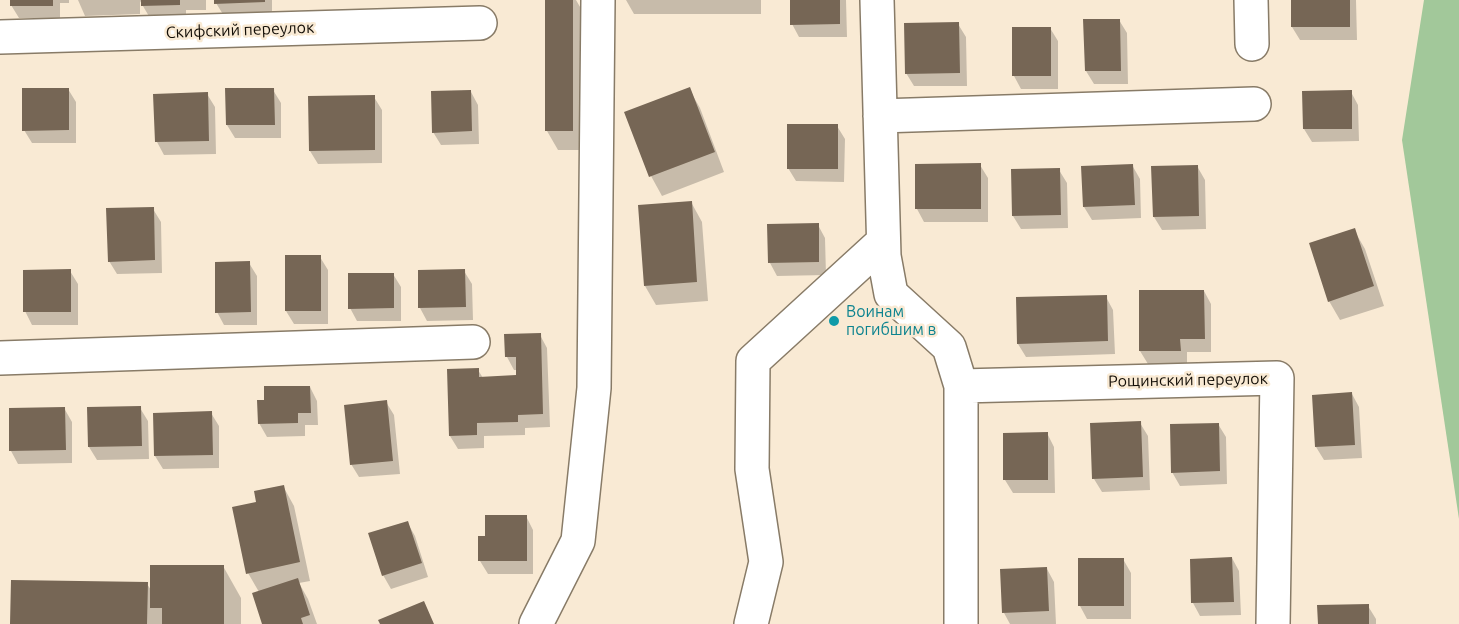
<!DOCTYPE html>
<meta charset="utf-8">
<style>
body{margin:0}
canvas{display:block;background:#f9ead4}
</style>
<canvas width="1459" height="624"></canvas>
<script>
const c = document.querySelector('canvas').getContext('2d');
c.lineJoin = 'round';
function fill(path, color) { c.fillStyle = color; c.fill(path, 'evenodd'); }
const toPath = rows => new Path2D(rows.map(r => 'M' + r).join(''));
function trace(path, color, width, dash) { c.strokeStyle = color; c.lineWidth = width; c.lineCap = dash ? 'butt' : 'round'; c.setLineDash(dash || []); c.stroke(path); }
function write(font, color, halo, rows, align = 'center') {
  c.font = font + ' Ubuntu,sans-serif'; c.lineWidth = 5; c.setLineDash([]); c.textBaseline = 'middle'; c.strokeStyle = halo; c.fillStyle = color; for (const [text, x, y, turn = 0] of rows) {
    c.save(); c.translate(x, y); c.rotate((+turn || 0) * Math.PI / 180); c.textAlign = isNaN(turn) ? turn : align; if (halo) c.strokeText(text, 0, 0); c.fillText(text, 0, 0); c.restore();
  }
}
fill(toPath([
 [1424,0,1459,0,1459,519,1402,140]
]), '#a2c89a');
fill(toPath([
 [11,0,69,0,69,3,60,3,60,18,19,18,11,5],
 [78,0,206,0,206,10,186,10,186,18,150,18,140,1,140,14,85,16],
 [216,0,272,0,272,15,224,16,216,3],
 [547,0,576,0,583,12,583,150,558,150,547,131],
 [626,0,761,0,761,14,634,14],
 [791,0,846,0,847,37,799,37,792,24],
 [1292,0,1356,0,1357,40,1300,40,1292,27],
 [1119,20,1127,33,1128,84,1094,84,1086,71,1085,21],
 [958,24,966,37,967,86,914,86,906,73],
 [1050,28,1058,41,1058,89,1021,89,1014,76],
 [68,89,76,102,76,143,32,143,24,130],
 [689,89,700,108,724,172,662,196,651,176,626,113],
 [273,90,281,103,281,138,235,138,227,125],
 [471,92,478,105,479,144,441,145,433,132],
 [1351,92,1358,105,1359,141,1312,142,1304,129],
 [207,94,215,107,216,154,164,155,157,142],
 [374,97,382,110,382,163,318,164,310,151],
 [837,126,845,139,844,182,796,181,788,168],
 [980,165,988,178,988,222,924,222,917,209,916,166],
 [1132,165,1140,179,1141,218,1092,220,1084,207],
 [1197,166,1205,180,1206,229,1162,230,1154,217],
 [1059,170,1067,183,1068,228,1021,229,1013,216],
 [691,202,702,222,708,301,656,305,645,286],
 [153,209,161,222,162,273,117,274,109,261],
 [818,225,825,238,826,275,777,276,770,263],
 [1354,230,1365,249,1384,306,1340,320,1329,301],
 [320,257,328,270,328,324,294,324,286,311],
 [249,263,257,276,257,325,224,325,217,312],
 [70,271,78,284,78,325,32,325,25,311],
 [464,271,472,284,473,320,427,321,420,308],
 [393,274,401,287,401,321,357,321,350,308],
 [1140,291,1204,291,1211,304,1211,352,1187,352,1187,364,1148,364,1140,351],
 [1106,297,1113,310,1115,354,1026,357,1018,344],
 [506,335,540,335,547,348,550,427,525,428,525,435,484,436,484,448,458,449,450,436,478,370,483,378,518,377,518,370,514,370,507,357],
 [310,387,317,401,318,425,305,425,305,436,267,437,259,423],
 [1352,394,1359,407,1362,458,1324,460,1316,447],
 [386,402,394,415,400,474,359,477,351,464],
 [64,408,72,422,72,463,18,464,11,451],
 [140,408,148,421,149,459,97,460,89,447],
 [211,413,219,426,219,468,163,469,155,456],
 [1140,423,1148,436,1150,490,1102,492,1094,479],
 [1218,424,1226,437,1227,484,1180,486,1172,472],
 [1047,433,1054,447,1055,493,1013,493,1005,480,1004,434],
 [283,486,294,506,310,581,299,583,308,599,317,624,263,624,259,592,248,573,258,503],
 [526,516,533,530,533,574,488,574,480,561,486,537],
 [407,522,415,536,428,577,391,589,383,575],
 [1232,558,1239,571,1241,615,1200,616,1193,603,1191,560],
 [1123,559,1131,573,1131,619,1087,619,1080,606],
 [223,566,241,598,241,624,11,624,147,584,151,590],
 [1047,569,1054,582,1056,624,1010,624,1004,613],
 [1368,606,1376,619,1376,624,1319,624]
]), '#0003');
fill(toPath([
 [10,0,53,0,53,6,10,6],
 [141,0,180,0,180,5,141,6],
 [214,0,265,0,265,2,214,4],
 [545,0,573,0,573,131,545,131],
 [790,0,840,0,840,24,790,25],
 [1291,0,1350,0,1350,27,1291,27],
 [1083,19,1120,19,1121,71,1085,71],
 [959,22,960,73,905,74,904,23],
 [1012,27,1051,27,1051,76,1012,76],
 [690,87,715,152,649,177,624,112],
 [22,88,69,88,69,130,22,131],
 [225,88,274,88,275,125,226,125],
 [471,90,472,131,432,133,431,91],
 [1352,90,1352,129,1303,129,1302,91],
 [208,92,209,141,155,142,153,94],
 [375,95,375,150,309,151,308,96],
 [787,124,838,124,838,169,787,169],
 [981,163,981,209,915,209,915,164],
 [1133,164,1135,205,1083,207,1081,166],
 [1198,165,1199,216,1153,217,1151,166],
 [1060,168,1061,215,1012,216,1011,169],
 [692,201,697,282,644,286,638,205],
 [154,207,155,260,108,262,106,208],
 [819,223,819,262,768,263,767,224],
 [1355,228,1374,286,1328,302,1309,243],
 [285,255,321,255,321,311,285,311],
 [250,261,251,312,215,313,215,262],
 [71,269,71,312,23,312,23,270],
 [465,269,466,307,418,308,418,270],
 [348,273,394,273,394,308,348,309],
 [1139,290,1204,290,1205,339,1180,339,1181,351,1139,351],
 [1107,295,1108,341,1017,344,1016,297],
 [541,333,543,414,518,415,518,422,477,423,477,435,449,436,447,369,479,368,479,377,516,375,516,357,505,357,504,334],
 [264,386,310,386,311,413,298,413,298,423,258,424,257,400,264,400],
 [1352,392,1355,445,1315,447,1312,395],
 [387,400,393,461,350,465,344,405],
 [141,406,142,446,88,447,87,407],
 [65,407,66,450,9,451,9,408],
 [212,411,213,455,154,456,153,413],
 [1141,421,1143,477,1092,479,1090,423],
 [1219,423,1220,471,1171,473,1170,424],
 [1048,432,1048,480,1003,480,1003,433],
 [284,485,300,562,246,574,232,507,256,502,254,491],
 [485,515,527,515,527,561,478,561,478,536,485,536],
 [408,521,422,563,382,576,368,533],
 [1232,557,1234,602,1191,603,1190,559],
 [1078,558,1124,558,1124,606,1078,606],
 [150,565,224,565,224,624,162,624,162,608,150,608],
 [1047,567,1049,611,1002,613,1000,569],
 [298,578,310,615,301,618,303,624,262,624,252,593],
 [11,580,148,582,147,624,10,624],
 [424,601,434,624,380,624,378,620],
 [1369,604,1369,624,1318,624,1317,605]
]), '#766655');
const minor = toPath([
 [877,0,884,256,891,294,949,347,961,386,961,624],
 [1251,0,1252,44],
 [0,37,480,23],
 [880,116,1254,104],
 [0,358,473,342],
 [961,386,1277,378,1273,624],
 [536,624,578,541,594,388,598,0],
 [751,624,766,562,752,469,753,361,883,242]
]);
trace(minor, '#887b67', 36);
trace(minor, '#fff', 33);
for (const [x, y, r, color] of [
 [834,321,6,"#0f9aa8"]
]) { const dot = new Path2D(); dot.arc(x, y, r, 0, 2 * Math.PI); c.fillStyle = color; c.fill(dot); trace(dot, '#f9ead4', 2); }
write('16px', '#130e07', '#f9ead4', [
 ["Скифский переулок",240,30,-2],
 ["Рощинский переулок",1188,380,-1]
]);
write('16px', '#0d838f', '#f9ead4', [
 ["Воинам",846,312],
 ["погибшим в",846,330]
], 'left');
</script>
